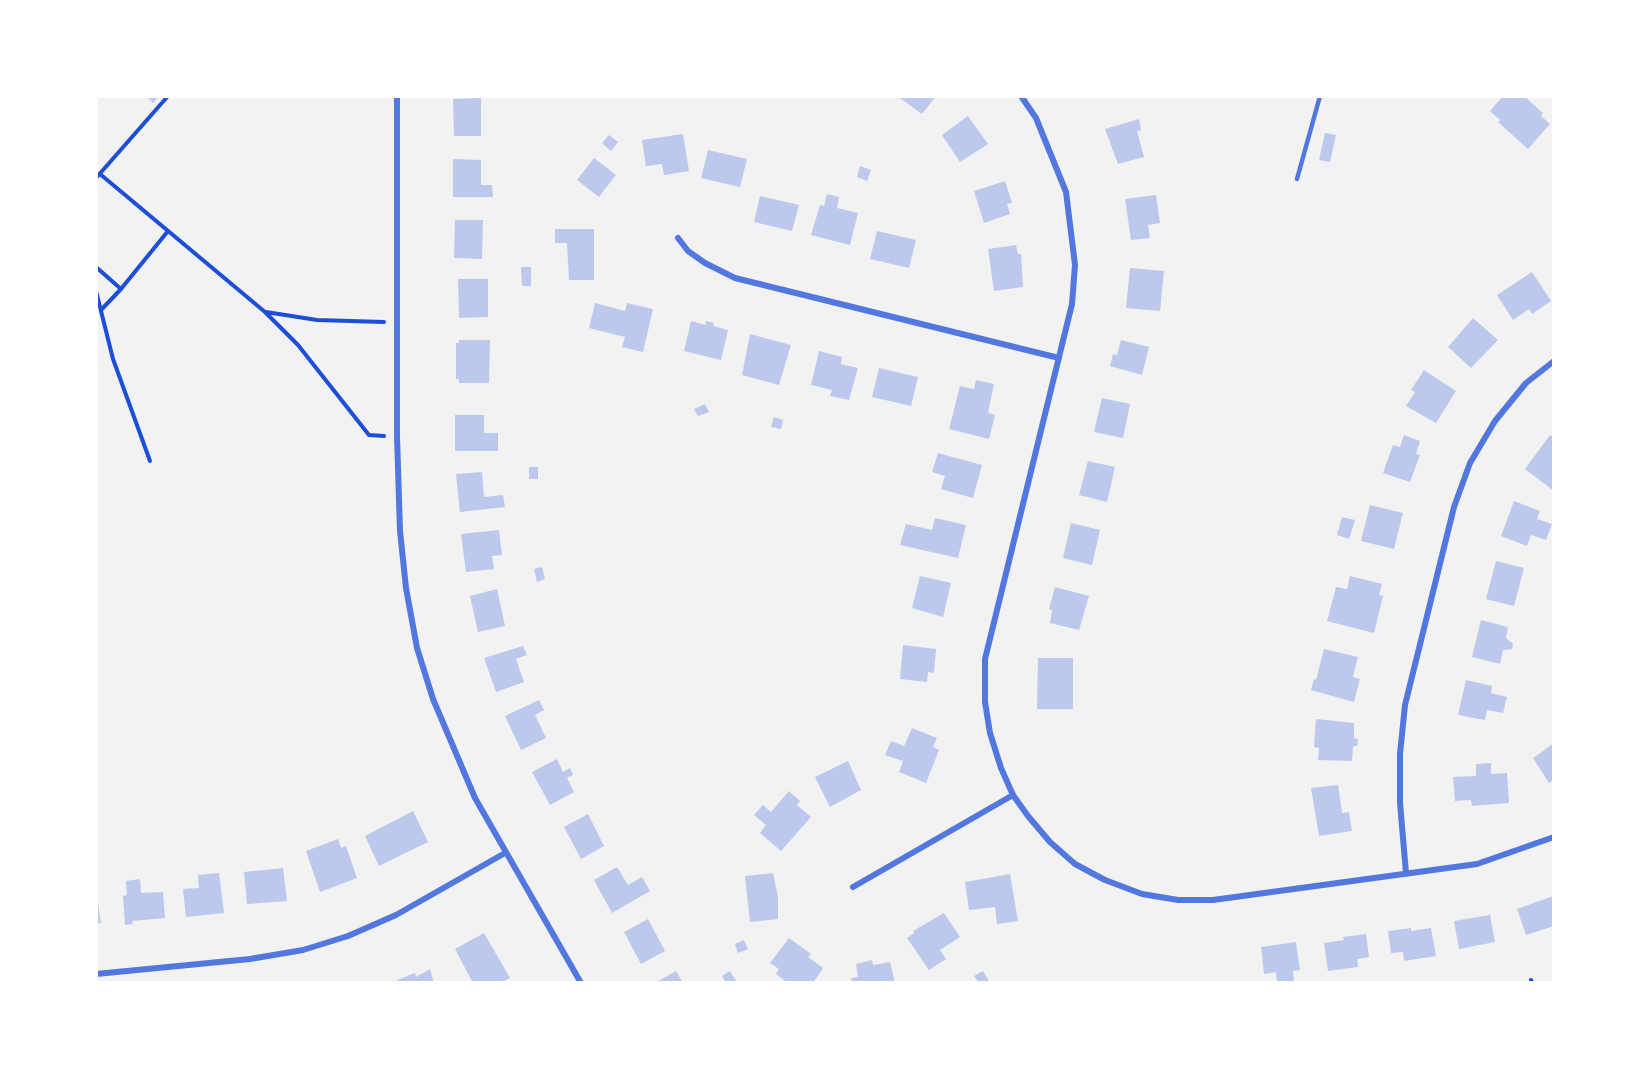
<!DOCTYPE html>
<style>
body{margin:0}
#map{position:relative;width:1650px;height:1079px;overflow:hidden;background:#f2f2f2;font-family:"PT Sans Narrow",sans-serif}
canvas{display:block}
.frame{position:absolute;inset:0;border:98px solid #fff;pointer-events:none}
</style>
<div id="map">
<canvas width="1650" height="1079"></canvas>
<div class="frame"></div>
</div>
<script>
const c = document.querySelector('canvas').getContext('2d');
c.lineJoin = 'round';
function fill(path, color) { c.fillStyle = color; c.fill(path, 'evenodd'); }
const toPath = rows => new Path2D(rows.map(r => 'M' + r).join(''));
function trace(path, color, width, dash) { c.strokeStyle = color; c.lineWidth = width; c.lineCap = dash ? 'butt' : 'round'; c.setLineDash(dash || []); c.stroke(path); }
fill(toPath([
 [146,96,159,96,153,103],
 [897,96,936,96,922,114],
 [1503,96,1524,96,1543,113,1541,116,1550,124,1528,149,1498,122,1500,120,1490,111],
 [481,98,481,136,454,136,453,99],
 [968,116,988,144,960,162,942,135],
 [1139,119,1141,130,1137,131,1144,157,1118,164,1105,129],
 [1325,133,1336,135,1330,162,1319,160],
 [683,134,689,171,664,175,662,164,646,166,642,140],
 [609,135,618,142,611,151,602,143],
 [708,150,747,159,740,187,701,178],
 [594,158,616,175,599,197,577,180],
 [453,159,481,160,481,185,492,185,493,197,453,197],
 [860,166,871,170,867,181,857,177],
 [1005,181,1012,203,1007,204,1010,214,984,223,974,191],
 [827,194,839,197,837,208,858,213,850,245,811,235,820,205,824,206],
 [1156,195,1160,223,1148,225,1150,238,1131,240,1125,199],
 [760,196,799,205,792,231,754,222],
 [455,220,483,220,482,259,454,258],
 [555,229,594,229,594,280,569,280,567,243,555,243],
 [877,231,916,240,909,268,870,259],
 [1016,245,1018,254,1021,254,1023,287,994,291,988,249],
 [521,267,531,267,531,286,522,286],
 [1130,268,1164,271,1160,311,1126,308],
 [1532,272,1551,301,1532,314,1529,309,1513,320,1497,295],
 [458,279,488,279,488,317,459,318],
 [595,303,625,311,627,303,653,309,643,352,622,347,625,337,589,328],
 [1473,318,1498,340,1471,368,1448,347],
 [691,321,705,325,706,321,714,323,713,326,728,330,721,360,684,351],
 [750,334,791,345,779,385,742,375],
 [459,340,490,340,489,383,459,383,459,379,456,379,456,343,459,343],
 [1121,340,1149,347,1142,375,1110,366,1113,354,1117,355],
 [819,351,842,357,841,364,858,368,849,400,830,396,832,390,811,385],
 [879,368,918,377,911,406,872,397],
 [1424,370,1456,391,1436,423,1406,406,1415,392,1411,390],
 [976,380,994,384,988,413,995,415,989,439,949,429,960,386,974,389],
 [1102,398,1130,404,1123,438,1094,432],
 [705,404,709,412,698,416,694,409],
 [455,415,484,415,484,433,498,433,498,451,455,451],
 [774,417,783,420,781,429,771,427],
 [1404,435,1420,441,1416,454,1420,455,1410,482,1383,473,1393,445,1400,447],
 [1550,435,1554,437,1554,491,1525,469],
 [938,453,982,465,973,498,941,489,945,476,932,472],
 [1088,461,1115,467,1107,502,1079,495],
 [529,467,538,467,538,479,529,479],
 [482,472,484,497,503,495,505,507,460,512,456,474],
 [1514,501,1540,511,1537,519,1552,524,1546,540,1531,535,1527,546,1501,536],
 [1370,505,1403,513,1394,549,1361,541],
 [1342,517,1355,520,1349,539,1337,535],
 [935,518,966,525,958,558,900,545,906,524,932,530],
 [1071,523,1100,530,1092,565,1063,558],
 [499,530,502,555,492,556,494,569,466,572,461,534],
 [1496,561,1524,568,1514,606,1486,599],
 [542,567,545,579,537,582,534,569],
 [920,576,951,583,943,617,912,608],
 [1350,576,1382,584,1379,595,1383,596,1374,633,1327,621,1336,587,1347,589],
 [1055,587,1089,596,1079,630,1050,623,1052,610,1049,609],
 [497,589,505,626,478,632,470,596],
 [1481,620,1508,627,1506,638,1513,644,1512,649,1503,650,1500,664,1472,657],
 [903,645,936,649,934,673,928,672,927,682,900,679],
 [523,646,527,655,516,659,524,682,496,692,484,658],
 [1324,649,1358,657,1353,677,1360,679,1354,702,1311,690,1314,679,1316,680],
 [1038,658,1073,658,1073,709,1037,709],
 [1466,680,1492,686,1491,693,1507,697,1503,713,1487,710,1485,720,1458,715],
 [539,700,544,710,535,715,546,738,521,750,505,716],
 [1316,719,1354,723,1354,738,1358,739,1357,746,1353,746,1352,761,1318,760,1319,748,1314,747],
 [912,728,937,738,933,747,939,750,926,783,899,772,903,761,885,755,891,741,904,746],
 [1554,743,1554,780,1549,783,1533,758],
 [557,759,563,772,570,768,573,775,567,778,574,792,550,805,532,772],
 [848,761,861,790,830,807,815,777],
 [1491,763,1491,774,1507,773,1509,803,1472,806,1471,800,1455,801,1453,777,1476,776,1476,764],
 [1338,785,1342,813,1349,812,1352,831,1319,836,1311,788],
 [789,791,800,801,797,805,811,817,781,851,760,833,766,825,754,815,763,805,771,812],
 [413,811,428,842,379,866,365,836],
 [588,814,604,846,581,859,564,827],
 [338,839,341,848,346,846,357,878,320,892,306,851],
 [617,867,628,885,642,877,650,891,612,913,594,880],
 [283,868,287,901,247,904,244,872],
 [219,873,224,913,186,917,183,889,199,888,198,875],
 [773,873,778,897,778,919,750,922,745,876],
 [1010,874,1018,921,997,924,995,907,969,910,965,882],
 [140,879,141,893,163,892,165,918,132,921,133,924,125,925,123,896,127,895,126,881],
 [96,892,101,923,96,924],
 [1553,896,1554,926,1526,935,1517,909],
 [944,913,960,937,940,950,946,959,929,970,907,938,914,933,913,931],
 [1490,915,1495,942,1459,949,1454,921],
 [648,919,665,951,641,964,624,932],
 [1411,928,1411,931,1431,928,1436,956,1404,961,1403,952,1391,953,1388,931],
 [484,933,510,978,500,983,473,983,455,949],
 [1366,934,1369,957,1357,959,1358,967,1328,971,1324,943,1344,940,1343,937],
 [789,938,811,954,808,957,823,968,813,983,788,983,776,974,779,969,770,963],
 [744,940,748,949,738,953,735,944],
 [1296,942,1300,970,1293,971,1294,983,1277,983,1276,972,1264,974,1261,947],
 [872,960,873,965,890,962,895,983,852,983,851,978,858,977,856,964],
 [430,969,434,983,390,983,415,973,416,977],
 [676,971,683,983,655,983],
 [730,971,736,981,726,983,722,976],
 [983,971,989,981,979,983,974,976]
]), '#bdc9ec');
trace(toPath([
 [100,174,265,312,298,345,369,435,384,436],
 [96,178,168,96],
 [96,267,121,289,168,231],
 [96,291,113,359,150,461],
 [102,309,121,289],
 [266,312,317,320,384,322],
 [1531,980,1532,983]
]), '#1d4ed8', 4);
trace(toPath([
 [1297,179,1320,96]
]), '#5277de', 4.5);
trace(toPath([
 [397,96,397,436,400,531,406,588,417,648,433,699,475,798,581,983],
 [1021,96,1036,118,1066,192,1075,265,1072,304,985,659,985,702,990,733,1001,768,1013,795,1028,816,1050,842,1075,864,1105,880,1142,894,1178,900,1213,900,1477,864,1554,837],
 [678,238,688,251,705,263,735,278,1059,358],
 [1406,873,1400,803,1400,754,1405,705,1454,507,1470,463,1495,421,1526,383,1554,361],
 [853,887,1013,795],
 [96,974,250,959,303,950,348,936,396,915,505,853]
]), '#5277de', 6);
</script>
